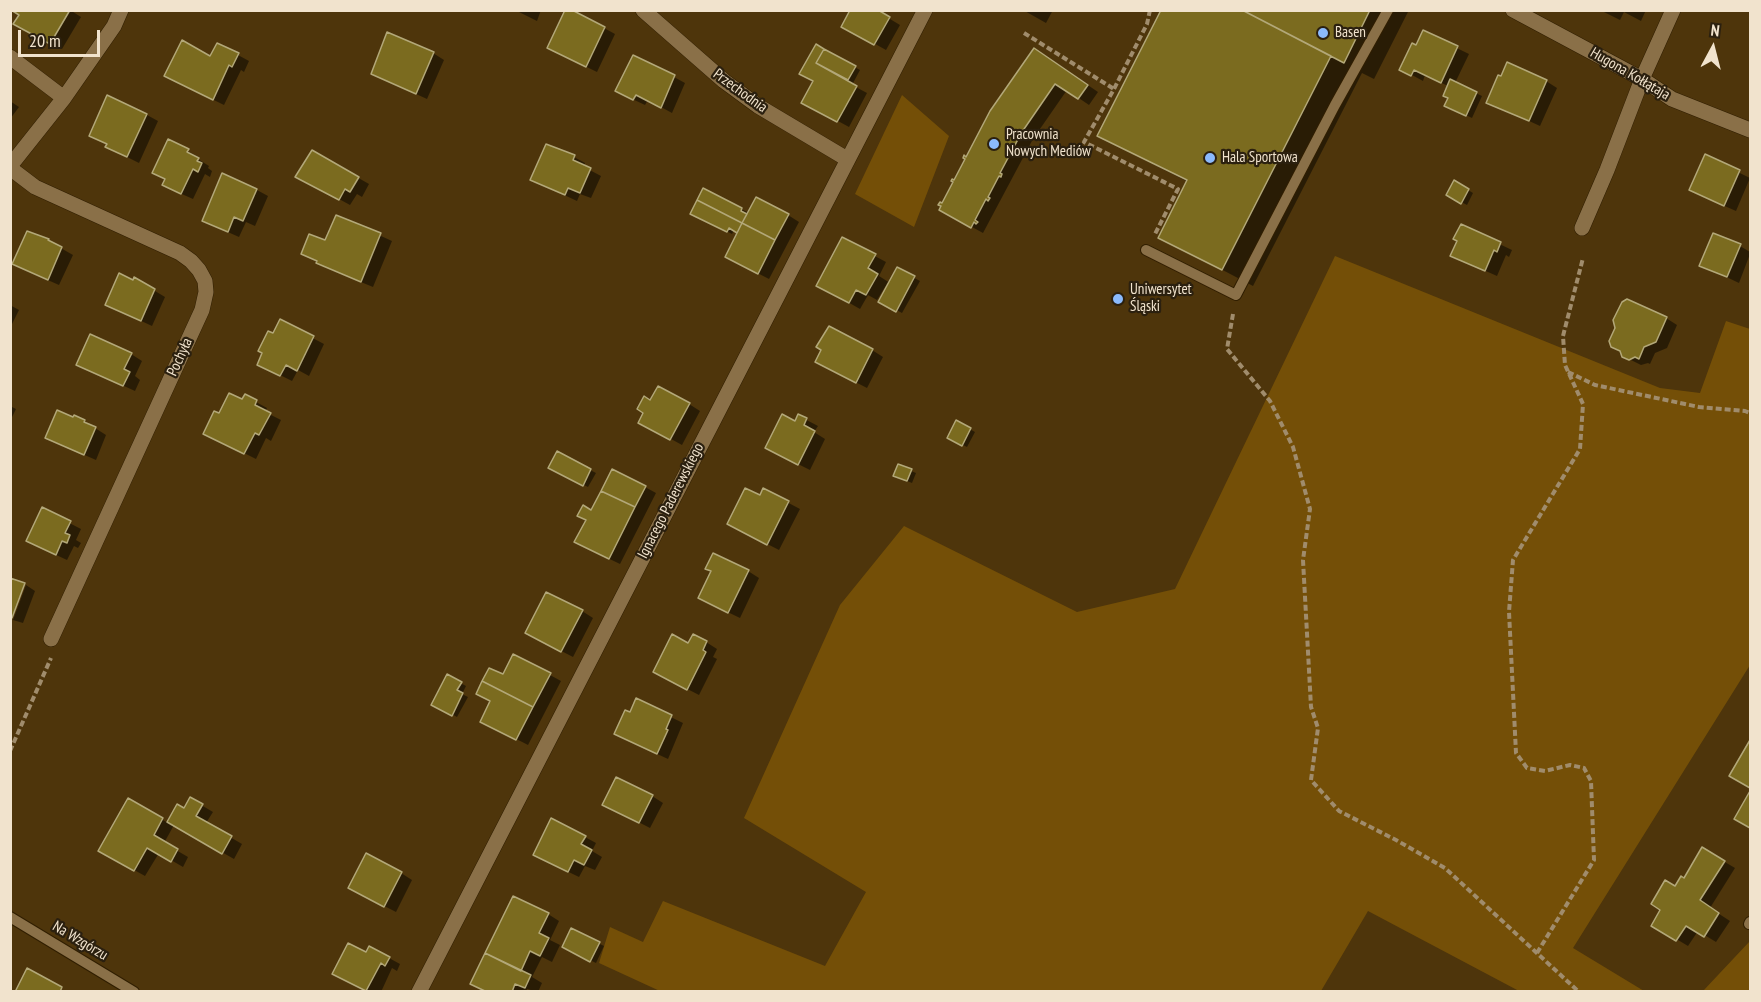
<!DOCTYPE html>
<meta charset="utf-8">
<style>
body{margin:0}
#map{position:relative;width:1761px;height:1002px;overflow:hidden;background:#4e350b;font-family:"PT Sans Narrow",sans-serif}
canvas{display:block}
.frame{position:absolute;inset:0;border:12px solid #f1e3cd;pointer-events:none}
.north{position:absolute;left:1683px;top:18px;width:60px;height:60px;-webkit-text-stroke:4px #2b200f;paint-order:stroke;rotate:7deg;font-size:16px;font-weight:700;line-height:24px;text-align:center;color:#f1e3cd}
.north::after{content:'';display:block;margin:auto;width:21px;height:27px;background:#f1e3cd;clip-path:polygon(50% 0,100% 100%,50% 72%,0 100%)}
.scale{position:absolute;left:18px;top:30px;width:82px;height:27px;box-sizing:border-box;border:3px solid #f1e3cd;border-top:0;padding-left:8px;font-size:18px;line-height:21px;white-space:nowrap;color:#f1e3cd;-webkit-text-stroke:4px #2b200f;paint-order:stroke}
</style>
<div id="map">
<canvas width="1761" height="1002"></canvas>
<div class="frame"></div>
<div class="north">N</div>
<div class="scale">20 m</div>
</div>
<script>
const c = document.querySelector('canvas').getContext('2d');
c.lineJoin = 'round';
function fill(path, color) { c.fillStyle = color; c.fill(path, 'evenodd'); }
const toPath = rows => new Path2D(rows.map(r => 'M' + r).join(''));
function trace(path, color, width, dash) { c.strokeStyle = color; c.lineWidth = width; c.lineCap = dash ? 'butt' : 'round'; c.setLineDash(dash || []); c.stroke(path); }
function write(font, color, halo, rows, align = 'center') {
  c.font = font + ' "PT Sans Narrow",sans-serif'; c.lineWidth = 4.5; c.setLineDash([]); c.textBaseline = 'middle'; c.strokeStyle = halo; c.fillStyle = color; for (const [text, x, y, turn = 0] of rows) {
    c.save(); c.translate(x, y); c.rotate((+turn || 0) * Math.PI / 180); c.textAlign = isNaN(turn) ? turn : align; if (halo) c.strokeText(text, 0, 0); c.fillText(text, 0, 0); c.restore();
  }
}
fill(toPath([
 [902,95,949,136,914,227,855,194],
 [1335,256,1660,388,1700,393,1726,321,1750,329,1750,665,1573,948,1644,991,1519,991,1368,911,1321,991,662,992,599,963,610,927,643,942,663,901,825,966,866,892,744,818,840,605,904,526,1077,612,1175,589],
 [1750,941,1750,991,1703,991]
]), '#744f07');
fill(toPath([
 [70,10,81,17,62,49,44,38],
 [515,10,541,10,537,21],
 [875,10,900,25,886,50,843,26],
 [1023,10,1053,10,1046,23],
 [1163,10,1409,10,1374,79,1362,73,1253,286,1160,237,1188,182,1099,136],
 [1600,10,1646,10,1641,21,1624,12,1620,20],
 [604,28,615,34,597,72,560,54],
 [1424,32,1469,54,1455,83,1482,96,1472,118,1451,108,1448,86,1425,75,1423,81,1401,69,1417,47],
 [816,46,860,70,852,85,867,93,849,127,803,102,815,81],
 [433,53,444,60,427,99,372,74],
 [238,55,249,61,244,72,241,70,224,105,177,82,211,58],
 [1045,56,1098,92,1089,105,1067,90,1033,139,983,233,952,216],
 [674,77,685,83,672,113,648,100,645,105,628,97],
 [1546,81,1557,88,1540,126,1488,102],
 [10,101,19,107,10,119],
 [147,115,158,121,139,163,107,147],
 [168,141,199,157,198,159,209,166,208,168,212,171,210,177,205,174,193,199,175,191,166,179],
 [313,152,369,184,362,197,357,194,350,205,308,182],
 [1705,156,1750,178,1736,211,1702,196],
 [574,157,585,163,584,167,601,176,591,198,580,194,577,201,532,180],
 [1455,182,1473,193,1467,205,1448,195],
 [257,190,268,196,255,226,246,222,239,237,203,221],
 [704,190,749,213,788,215,799,222,769,279,738,263,739,232,734,230,732,234,692,213],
 [337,216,392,241,373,287,329,269,303,254,326,242],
 [1461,226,1512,250,1509,257,1506,255,1497,276,1452,256,1459,241],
 [43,238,73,255,59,285,25,270],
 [843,239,886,262,879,276,890,283,898,269,920,281,902,313,880,301,890,283,888,282,877,300,868,295,860,309,818,285],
 [1740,246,1750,252,1750,254,1739,283,1701,265],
 [135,279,165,297,152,326,107,305],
 [10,305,19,310,10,328],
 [1666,318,1677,325,1667,348,1655,353,1650,364,1648,363,1641,365,1623,356],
 [280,321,324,344,309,376,298,370,292,381,270,370,273,335],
 [872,350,883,357,867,388,828,368],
 [131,354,142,361,135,376,140,380,135,391,89,370],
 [256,402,267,408,265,412,281,420,271,441,266,438,256,459,216,439,219,415],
 [651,402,689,404,700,411,682,445,640,422],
 [10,406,16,409,10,421],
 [799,416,818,426,814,432,825,439,810,470,778,454],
 [84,421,106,435,96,460,46,438],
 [957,422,975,432,967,447,949,438],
 [557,453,596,473,588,487,550,468],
 [911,471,916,473,912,483,900,478],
 [645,487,656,493,620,564,587,548,588,520,592,512],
 [764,490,800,509,779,550,740,530],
 [42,509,81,529,76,540,81,543,78,548,74,546,67,560,39,547],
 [713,571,748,571,759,578,740,618,711,604],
 [26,585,35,591,23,623,13,620],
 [582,611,593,618,573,657,538,639],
 [706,642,717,649,713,657,717,659,699,695,666,678,688,645],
 [550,675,561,681,528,745,493,727,503,676],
 [447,676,466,686,462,694,468,697,457,717,433,704],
 [636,700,683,723,668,759,627,740,630,714],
 [1750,743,1750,787,1731,775],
 [652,796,663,803,650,828,615,810],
 [191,799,213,812,206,823,242,844,234,859,174,825,164,843,188,857,183,867,159,853,145,876,100,851,129,800,168,823,178,806,184,810],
 [585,837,596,843,592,851,602,857,595,870,585,866,579,877,546,861],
 [1703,849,1735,868,1710,908,1730,921,1716,942,1698,931,1688,946,1653,925],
 [401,873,412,880,396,912,361,894],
 [548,914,559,921,550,940,560,945,552,962,542,957,532,977,542,983,538,992,527,989,526,992,488,992],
 [572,930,604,946,596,963,569,950],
 [366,954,389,958,400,964,397,971,392,968,381,992,369,992,345,979]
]), '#0007');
const building = toPath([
 [11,10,70,10,50,44,13,24,19,15,11,10],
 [565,10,572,10,605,27,586,67,547,48,565,10],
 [850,10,878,10,890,17,874,45,841,27,850,10],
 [1161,10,1242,10,1331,56,1222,270,1158,238,1187,180,1097,136,1161,10],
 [1242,10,1370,10,1344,63,1242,10],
 [1423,30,1458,46,1441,83,1414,70,1411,76,1399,70,1412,43,1416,45,1423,30],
 [387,32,434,52,416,94,371,74,387,32],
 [182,40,210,56,217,43,239,53,232,67,229,65,213,100,164,76,182,40],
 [816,44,824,49,816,63,857,86,837,122,801,103,813,81,799,74,816,44],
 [1034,48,1088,85,1078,99,1055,84,1022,132,1000,173,1002,174,1001,177,999,176,988,197,990,198,988,201,986,199,975,220,978,222,976,224,974,222,971,228,939,210,941,206,938,205,940,202,942,203,953,182,951,181,952,179,954,180,965,159,963,158,964,155,966,157,990,111,1034,48],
 [824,49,856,66,848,80,816,63,824,49],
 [633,55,675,75,661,108,636,95,633,100,615,91,633,55],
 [1507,62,1547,80,1529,121,1486,103,1498,75,1501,76,1507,62],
 [1450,79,1477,92,1466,116,1444,106,1448,98,1443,96,1450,79],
 [107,95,147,114,127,157,105,147,107,144,89,136,107,95],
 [168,139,189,149,187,152,199,158,197,161,202,163,198,172,193,169,181,194,162,185,165,179,152,173,168,139],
 [546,144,575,155,573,160,591,168,580,193,568,188,565,195,530,180,546,144],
 [312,150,359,177,350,192,345,189,339,200,295,177,312,150],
 [1705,154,1740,170,1724,206,1689,190,1705,154],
 [222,173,257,189,243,221,234,217,228,232,202,221,222,173],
 [1454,180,1469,189,1461,204,1446,195,1454,180],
 [703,188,742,208,741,211,747,214,742,223,697,200,703,188],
 [756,197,789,214,775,240,742,223,756,197],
 [697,200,742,223,737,233,729,228,727,232,690,214,697,200],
 [336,215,381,233,361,282,316,263,317,261,301,254,309,234,325,240,336,215],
 [742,223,775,240,758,274,725,257,742,223],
 [1461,224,1501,242,1497,252,1494,250,1485,271,1450,256,1457,241,1453,239,1461,224],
 [27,231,49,239,48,240,62,247,48,280,12,264,27,231],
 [1713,233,1741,244,1727,277,1699,266,1713,233],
 [842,237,876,254,868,268,878,274,866,295,856,290,849,303,816,286,842,237],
 [897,267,915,276,896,312,878,302,897,267],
 [119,273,133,280,134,277,155,289,141,321,105,305,119,273],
 [1627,299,1667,317,1656,342,1644,347,1639,359,1635,357,1629,360,1622,357,1620,351,1611,347,1609,341,1615,328,1613,320,1622,302,1627,299],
 [280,319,314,336,297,371,286,365,280,376,257,365,262,353,258,351,268,331,273,333,280,319],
 [829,326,873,349,856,383,815,362,821,350,816,347,829,326],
 [90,334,132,353,124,369,130,372,123,386,76,365,90,334],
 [658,386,690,403,670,440,638,423,643,413,637,409,644,396,650,400,658,386],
 [229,393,242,399,245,394,257,400,255,405,271,413,259,435,255,433,244,454,203,434,214,411,219,413,229,393],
 [57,410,73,417,74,415,85,420,84,422,96,427,84,455,45,438,57,410],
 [782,414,795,421,798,414,807,418,804,425,815,431,798,465,765,448,782,414],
 [956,420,971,428,962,446,947,438,956,420],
 [557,451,591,469,583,486,548,468,557,451],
 [898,464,912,469,907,481,893,476,898,464],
 [612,469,646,486,635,507,601,491,612,469],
 [745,488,760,495,763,488,789,501,767,545,727,524,745,488],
 [601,491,635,507,609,559,574,542,586,520,577,516,583,505,591,510,601,491],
 [42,507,71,521,65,533,70,535,67,543,62,541,56,555,26,541,42,507],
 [713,553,749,570,728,613,698,598,711,571,705,569,713,553],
 [10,578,25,583,12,618,10,618,10,578],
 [546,592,583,610,561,652,525,633,546,592],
 [672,634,688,643,693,634,707,641,703,650,706,652,687,690,653,672,672,634],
 [513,654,551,673,533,707,482,681,489,668,503,674,513,654],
 [447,674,462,682,457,690,463,693,452,716,431,705,447,674],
 [482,681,533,707,516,740,480,722,490,701,476,694,482,681],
 [636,698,672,715,666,729,668,730,657,754,614,734,625,710,630,712,636,698],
 [1750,740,1750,788,1729,776,1750,740],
 [616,777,653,795,639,823,602,805,616,777],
 [1750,791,1750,828,1734,819,1750,791],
 [190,797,203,804,196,816,232,836,222,854,167,822,177,804,184,808,190,797],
 [128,798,163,818,154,835,178,849,171,862,147,848,134,871,98,851,128,798],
 [551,818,586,836,581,844,592,850,584,865,574,860,568,872,533,855,551,818],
 [1702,847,1725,861,1700,900,1719,913,1704,937,1686,926,1676,941,1651,926,1660,910,1651,904,1665,880,1675,886,1681,876,1684,878,1702,847],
 [366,853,402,872,384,907,348,888,366,853],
 [513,896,549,913,539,933,549,938,540,956,530,951,521,971,485,953,513,896],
 [571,928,600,942,590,962,562,947,571,928],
 [348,943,366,952,369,946,390,957,385,966,381,963,366,991,332,974,348,943],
 [485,953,531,975,525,988,515,984,512,992,487,992,470,984,485,953],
 [27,968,62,987,60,992,15,992,27,968]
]);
fill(building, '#7b6b1f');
trace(building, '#b3a879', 1.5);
const lane = toPath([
 [1146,250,1236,295,1335,105,1388,10],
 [10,917,134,992],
 [1749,924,1750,922]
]);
const street = toPath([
 [643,10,724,81,758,106,847,159],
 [1513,10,1642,79,1672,99,1750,130],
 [10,57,64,98],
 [10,166,64,98,114,26,121,10],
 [10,168,35,187,180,253,191,261,199,270,205,281,206,292,202,310,51,639],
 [1582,228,1607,170,1642,79,1673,10],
 [419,992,925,10]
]);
trace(lane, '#301e00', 12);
trace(street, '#301e00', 16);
trace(toPath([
 [1150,10,1147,24,1114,89,1084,142,1178,189,1155,234],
 [1024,33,1114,89],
 [1233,314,1227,349,1270,401,1293,447,1310,509,1303,560,1311,707,1318,728,1311,780,1339,811,1396,840,1445,868,1579,992],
 [1568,372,1595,385,1699,407,1745,411,1750,413],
 [10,751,51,658],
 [1537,953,1594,860,1591,781,1584,768,1570,765,1545,771,1527,768,1516,753,1509,612,1513,560,1580,449,1583,404,1565,365,1563,336,1583,258]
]), '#a08c6c', 4, [6, 3]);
trace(lane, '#8a7048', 10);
trace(street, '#8a7048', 15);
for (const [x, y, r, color] of [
 [1323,33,6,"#8bbafc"],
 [994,144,6,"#8bbafc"],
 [1210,158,6,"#8bbafc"],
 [1118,299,6,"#8bbafc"]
]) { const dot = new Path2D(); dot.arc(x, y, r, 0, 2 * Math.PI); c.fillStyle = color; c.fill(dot); trace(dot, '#2b200f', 2); }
write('15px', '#f1e3cd', '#2b200f', [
 ["Basen",1335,33],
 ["Pracownia",1006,135],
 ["Nowych Mediów",1006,152],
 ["Hala Sportowa",1222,158],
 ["Uniwersytet",1130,290],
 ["Śląski",1130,307]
], 'left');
write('15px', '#f1e3cd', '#2b200f', [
 ["Hugona Kołłątaja",1630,74,30],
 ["Przechodnia",740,91,36],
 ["Pochyła",180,357,-65],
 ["Ignacego Paderewskiego",671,501,-63],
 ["Na Wzgórzu",80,941,31]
]);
</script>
